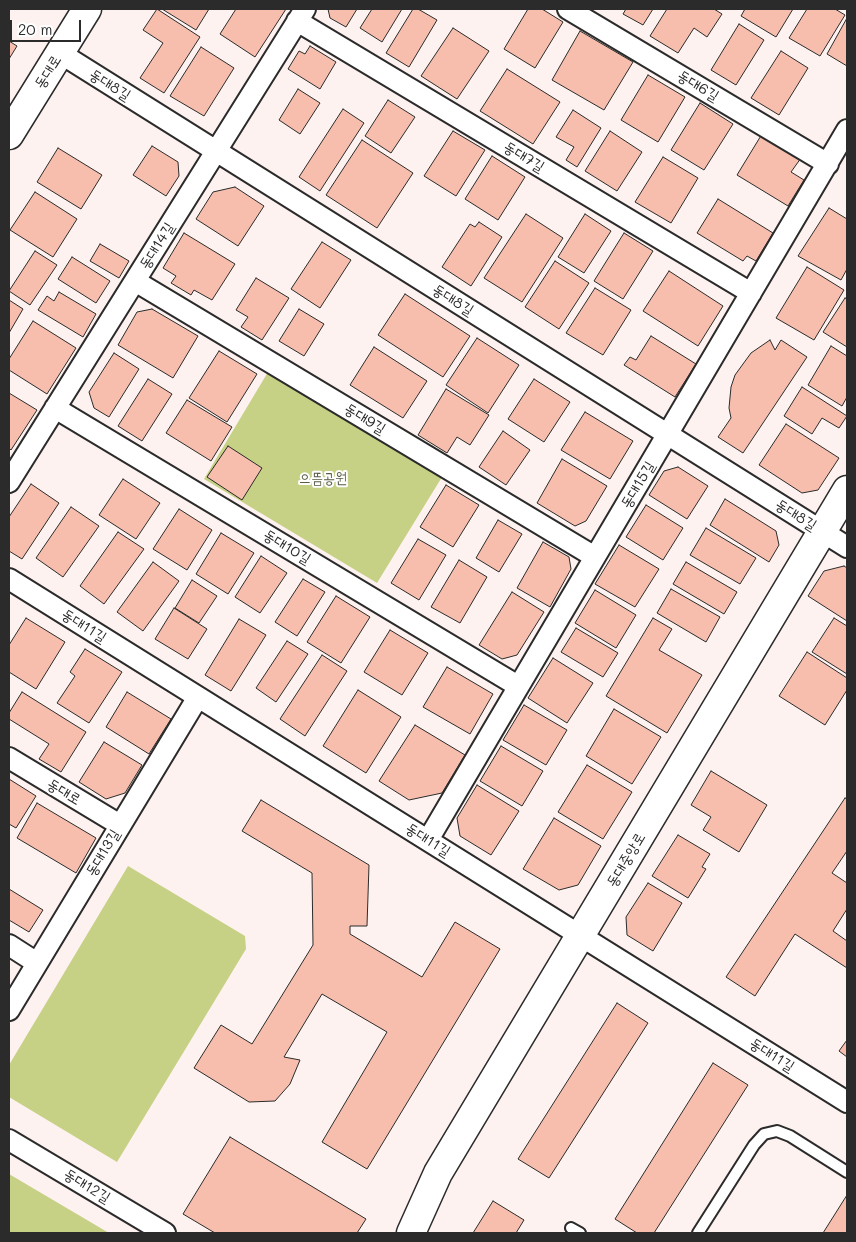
<!DOCTYPE html>
<meta charset="utf-8">
<style>
body{margin:0}
#map{position:relative;width:856px;height:1242px;overflow:hidden;background:#fdf2ef;font-family:Mali,sans-serif}
canvas{display:block}
.frame{position:absolute;inset:0;border:10px solid #2b2b2b;pointer-events:none}
.scale{position:absolute;left:10px;top:20px;width:71px;height:22px;box-sizing:border-box;border:2px solid #2b2b2b;border-top:0;padding-left:6px;font-size:15px;line-height:18px;white-space:nowrap;color:#2b2b2b;-webkit-text-stroke:4px #fff;paint-order:stroke}
</style>
<div id="map">
<canvas width="856" height="1242"></canvas>
<div class="frame"></div>
<div class="scale">20 m</div>
</div>
<script>
const c = document.querySelector('canvas').getContext('2d');
c.lineJoin = 'round';
function fill(path, color) { c.fillStyle = color; c.fill(path, 'evenodd'); }
const toPath = rows => new Path2D(rows.map(r => 'M' + r).join(''));
function trace(path, color, width, dash) { c.strokeStyle = color; c.lineWidth = width; c.lineCap = dash ? 'butt' : 'round'; c.setLineDash(dash || []); c.stroke(path); }
function write(font, color, halo, rows, align = 'center') {
  c.font = font + ' Mali,"Poor Story",sans-serif'; c.lineWidth = 4; c.setLineDash([]); c.textBaseline = 'middle'; c.strokeStyle = halo; c.fillStyle = color; for (const [text, x, y, turn = 0] of rows) {
    c.save(); c.translate(x, y); c.rotate((+turn || 0) * Math.PI / 180); c.textAlign = isNaN(turn) ? turn : align; if (halo) c.strokeText(text, 0, 0); c.fillText(text, 0, 0); c.restore();
  }
}
fill(toPath([
 [268,372,442,477,377,583,204,479],
 [128,866,245,936,246,949,117,1162,9,1097,9,1065],
 [9,1174,109,1233,9,1233]
]), '#c6d185');
const building = toPath([
 [157,9,200,37,164,93,140,78,163,43,143,30,157,9],
 [162,9,209,9,196,30,162,9],
 [236,9,286,9,255,57,220,34,236,9],
 [328,9,357,9,346,27,330,18,328,9],
 [372,9,402,9,382,42,360,28,372,9],
 [413,9,418,9,437,20,409,67,386,53,413,9],
 [528,9,542,9,563,22,535,68,504,49,528,9],
 [626,9,653,9,643,25,623,14,626,9],
 [667,9,714,9,722,14,707,37,694,28,678,53,650,36,667,9],
 [745,9,793,9,776,37,741,16,745,9],
 [807,9,835,9,845,15,820,56,789,38,807,9],
 [847,18,847,66,827,54,847,18],
 [739,24,764,40,736,85,711,70,739,24],
 [453,28,489,51,457,99,421,76,453,28],
 [580,31,633,62,604,110,552,80,580,31],
 [9,41,17,46,9,59,9,41],
 [310,46,336,62,320,89,288,69,299,51,305,54,310,46],
 [201,47,234,68,204,116,170,96,201,47],
 [781,51,808,68,779,115,751,98,781,51],
 [507,69,560,102,533,144,480,111,507,69],
 [648,75,685,97,658,142,621,120,648,75],
 [298,89,320,103,300,134,279,120,298,89],
 [388,100,415,117,391,153,365,136,388,100],
 [700,103,733,124,704,170,671,150,700,103],
 [343,109,364,123,320,191,299,177,343,109],
 [573,110,601,128,577,167,566,160,574,147,556,137,573,110],
 [453,131,485,150,456,196,424,176,453,131],
 [610,131,642,152,617,191,585,171,610,131],
 [762,134,801,158,791,172,804,180,788,206,737,175,762,134],
 [362,140,413,173,377,228,326,195,362,140],
 [152,146,178,162,179,176,166,196,133,175,152,146],
 [58,148,102,175,81,209,37,182,58,148],
 [492,156,525,177,498,220,465,199,492,156],
 [663,157,698,178,671,223,635,202,663,157],
 [235,187,264,206,238,246,196,219,213,192,235,187],
 [35,192,77,219,53,257,10,230,35,192],
 [718,199,773,233,756,261,747,256,743,261,697,233,718,199],
 [829,208,847,219,847,269,841,280,798,256,829,208],
 [526,214,563,238,522,302,484,278,526,214],
 [585,214,611,231,584,273,558,257,585,214],
 [479,222,502,237,471,286,442,267,470,224,475,227,479,222],
 [184,233,235,264,212,300,194,290,191,295,171,283,176,276,163,268,184,233],
 [624,233,653,251,623,299,594,281,624,233],
 [322,242,351,260,320,308,291,289,322,242],
 [100,244,129,261,119,278,90,261,100,244],
 [35,251,57,265,30,305,9,291,35,251],
 [72,257,110,281,96,303,58,279,72,257],
 [555,261,589,283,559,329,525,307,555,261],
 [807,267,844,290,814,340,776,318,807,267],
 [669,271,723,306,698,346,643,311,669,271],
 [256,278,289,298,262,340,241,327,248,317,236,310,256,278],
 [595,288,631,310,603,355,566,333,595,288],
 [59,292,96,314,83,337,38,310,47,296,54,301,59,292],
 [405,294,470,336,443,377,378,335,405,294],
 [845,298,847,299,847,347,823,332,845,298],
 [9,300,23,309,9,333,9,300],
 [152,309,198,336,173,378,118,345,137,312,152,309],
 [299,309,324,324,304,356,279,341,299,309],
 [33,321,76,348,47,394,9,370,9,359,33,321],
 [651,336,696,364,675,397,624,365,630,357,636,360,651,336],
 [477,338,519,365,488,413,446,385,477,338],
 [770,340,775,350,781,340,807,357,743,453,718,437,731,418,729,408,731,387,735,375,751,353,770,340],
 [831,346,847,356,847,397,842,406,808,385,831,346],
 [374,347,427,381,403,418,350,385,374,347],
 [219,351,257,374,227,422,189,398,219,351],
 [114,353,139,369,109,417,94,408,89,392,114,353],
 [148,379,172,394,142,441,118,426,148,379],
 [534,379,570,402,544,442,508,419,534,379],
 [802,387,847,416,839,428,822,418,812,434,784,416,802,387],
 [446,389,489,415,470,445,457,437,447,453,418,435,446,389],
 [9,393,37,410,11,450,9,448,9,393],
 [187,400,232,427,211,461,166,433,187,400],
 [585,412,633,441,610,479,561,450,585,412],
 [786,424,839,458,818,490,802,493,759,465,786,424],
 [503,431,530,450,506,485,479,467,503,431],
 [228,446,262,468,242,500,207,477,228,446],
 [562,459,607,486,586,521,575,526,537,503,562,459],
 [678,467,708,486,687,519,649,495,664,471,678,467],
 [123,479,160,503,136,539,99,515,123,479],
 [31,484,59,503,22,559,9,551,9,517,31,484],
 [446,485,479,505,453,547,420,527,446,485],
 [725,499,776,531,779,545,769,562,710,525,725,499],
 [646,505,683,528,663,560,626,537,646,505],
 [71,507,99,526,63,577,36,558,71,507],
 [179,509,212,530,187,570,153,549,179,509],
 [498,520,522,534,499,572,476,558,498,520],
 [706,528,756,558,740,584,690,555,706,528],
 [118,532,144,549,104,604,80,586,118,532],
 [221,533,254,553,228,594,196,574,221,533],
 [418,539,446,555,419,600,391,583,418,539],
 [543,542,569,557,571,569,550,607,517,588,543,542],
 [619,545,659,569,635,607,595,584,619,545],
 [261,556,287,573,260,613,235,597,261,556],
 [459,560,487,577,460,623,431,607,459,560],
 [153,562,179,581,143,631,117,612,153,562],
 [686,562,737,592,724,614,673,584,686,562],
 [844,566,847,568,847,621,808,596,824,571,844,566],
 [303,579,325,592,297,636,275,622,303,579],
 [192,580,217,596,199,623,175,608,192,580],
 [671,589,720,617,706,642,657,613,671,589],
 [595,590,636,615,616,648,575,623,595,590],
 [512,592,544,612,517,655,502,659,479,645,512,592],
 [336,596,370,617,341,663,307,642,336,596],
 [174,608,207,629,188,659,155,639,174,608],
 [26,618,65,642,36,689,9,672,9,645,26,618],
 [653,618,672,629,659,650,702,675,667,733,606,696,653,618],
 [834,618,847,626,847,674,812,652,834,618],
 [239,619,266,635,231,691,205,675,239,619],
 [576,628,618,653,603,677,561,652,576,628],
 [390,630,428,653,402,695,364,672,390,630],
 [287,641,308,654,276,702,256,688,287,641],
 [85,649,122,672,89,723,57,703,75,676,70,672,85,649],
 [807,652,847,678,847,690,825,725,779,696,807,652],
 [322,655,347,671,305,736,280,719,322,655],
 [553,658,593,683,567,723,528,698,553,658],
 [447,667,493,694,470,734,423,707,447,667],
 [358,690,401,717,366,773,323,746,358,690],
 [22,692,86,732,61,772,39,759,49,744,9,719,9,713,22,692],
 [127,692,171,719,149,754,106,727,127,692],
 [524,705,567,730,546,765,503,740,524,705],
 [614,709,661,737,632,784,586,756,614,709],
 [415,725,465,755,442,793,409,800,379,781,415,725],
 [104,742,142,765,125,793,106,799,79,782,104,742],
 [501,746,543,771,522,806,480,781,501,746],
 [587,765,632,792,603,839,558,812,587,765],
 [711,771,767,805,739,852,703,830,711,817,691,805,711,771],
 [9,779,36,796,16,828,9,824,9,779],
 [477,785,519,811,491,855,460,836,457,818,477,785],
 [845,798,847,799,847,851,832,873,847,883,847,909,833,931,847,941,847,968,795,934,755,996,726,977,845,798],
 [261,800,369,865,367,926,350,926,350,934,422,977,455,922,500,949,367,1169,322,1142,387,1032,322,994,284,1057,300,1060,290,1084,275,1101,249,1102,194,1068,221,1025,252,1044,313,945,312,873,242,831,261,800],
 [37,803,96,838,76,873,17,838,37,803],
 [554,818,601,846,578,885,559,890,523,869,554,818],
 [678,835,710,854,702,867,706,869,688,898,652,876,678,835],
 [648,883,682,903,653,951,627,935,626,917,648,883],
 [9,889,43,910,29,932,9,920,9,889],
 [617,1003,648,1023,549,1178,518,1159,617,1003],
 [847,1040,847,1057,839,1051,847,1040],
 [713,1063,748,1085,654,1233,637,1233,615,1219,713,1063],
 [230,1137,366,1219,357,1233,215,1233,183,1214,230,1137],
 [847,1195,847,1233,823,1233,847,1195],
 [493,1201,524,1220,516,1233,473,1233,493,1201]
]);
fill(building, '#f7bead');
trace(building, '#2b2b2b', 1);
const lane = toPath([
 [571,1228,580,1233],
 [698,1233,754,1145,764,1134,777,1131,790,1136,847,1172]
]);
const street = toPath([
 [568,9,828,164],
 [297,21,751,293],
 [60,53,847,547],
 [135,281,595,557],
 [55,408,518,686],
 [9,482,305,9],
 [9,579,847,1102],
 [9,758,120,825],
 [428,840,847,130],
 [9,945,37,963],
 [9,1010,198,697],
 [9,1140,165,1233]
]);
const secondary = toPath([
 [9,135,87,9],
 [411,1233,438,1173,847,490]
]);
trace(lane, '#2b2b2b', 14);
trace(street, '#2b2b2b', 24);
trace(secondary, '#2b2b2b', 31);
trace(lane, '#fff', 10);
trace(street, '#fff', 20);
trace(secondary, '#fff', 28);
write('15px', '#2b2b2b', '#fff', [
 ["동대로",48,72,-58],
 ["동대8길",110,85,32],
 ["동대6길",698,86,31],
 ["동대7길",524,157,31],
 ["동대14길",157,246,-58],
 ["동대8길",453,300,32],
 ["동대9길",365,419,31],
 ["동대15길",638,485,-59],
 ["동대8길",796,515,32],
 ["동대10길",287,547,31],
 ["동대11길",84,626,32],
 ["동대로",64,792,31],
 ["동대11길",428,840,32],
 ["동대13길",103,853,-59],
 ["동대중앙로",626,860,-59],
 ["동대11길",772,1055,32],
 ["동대12길",87,1186,31]
]);
write('15px', '#5a5d46', '#fff', [
 ["으뜸공원",323,478]
]);
</script>
